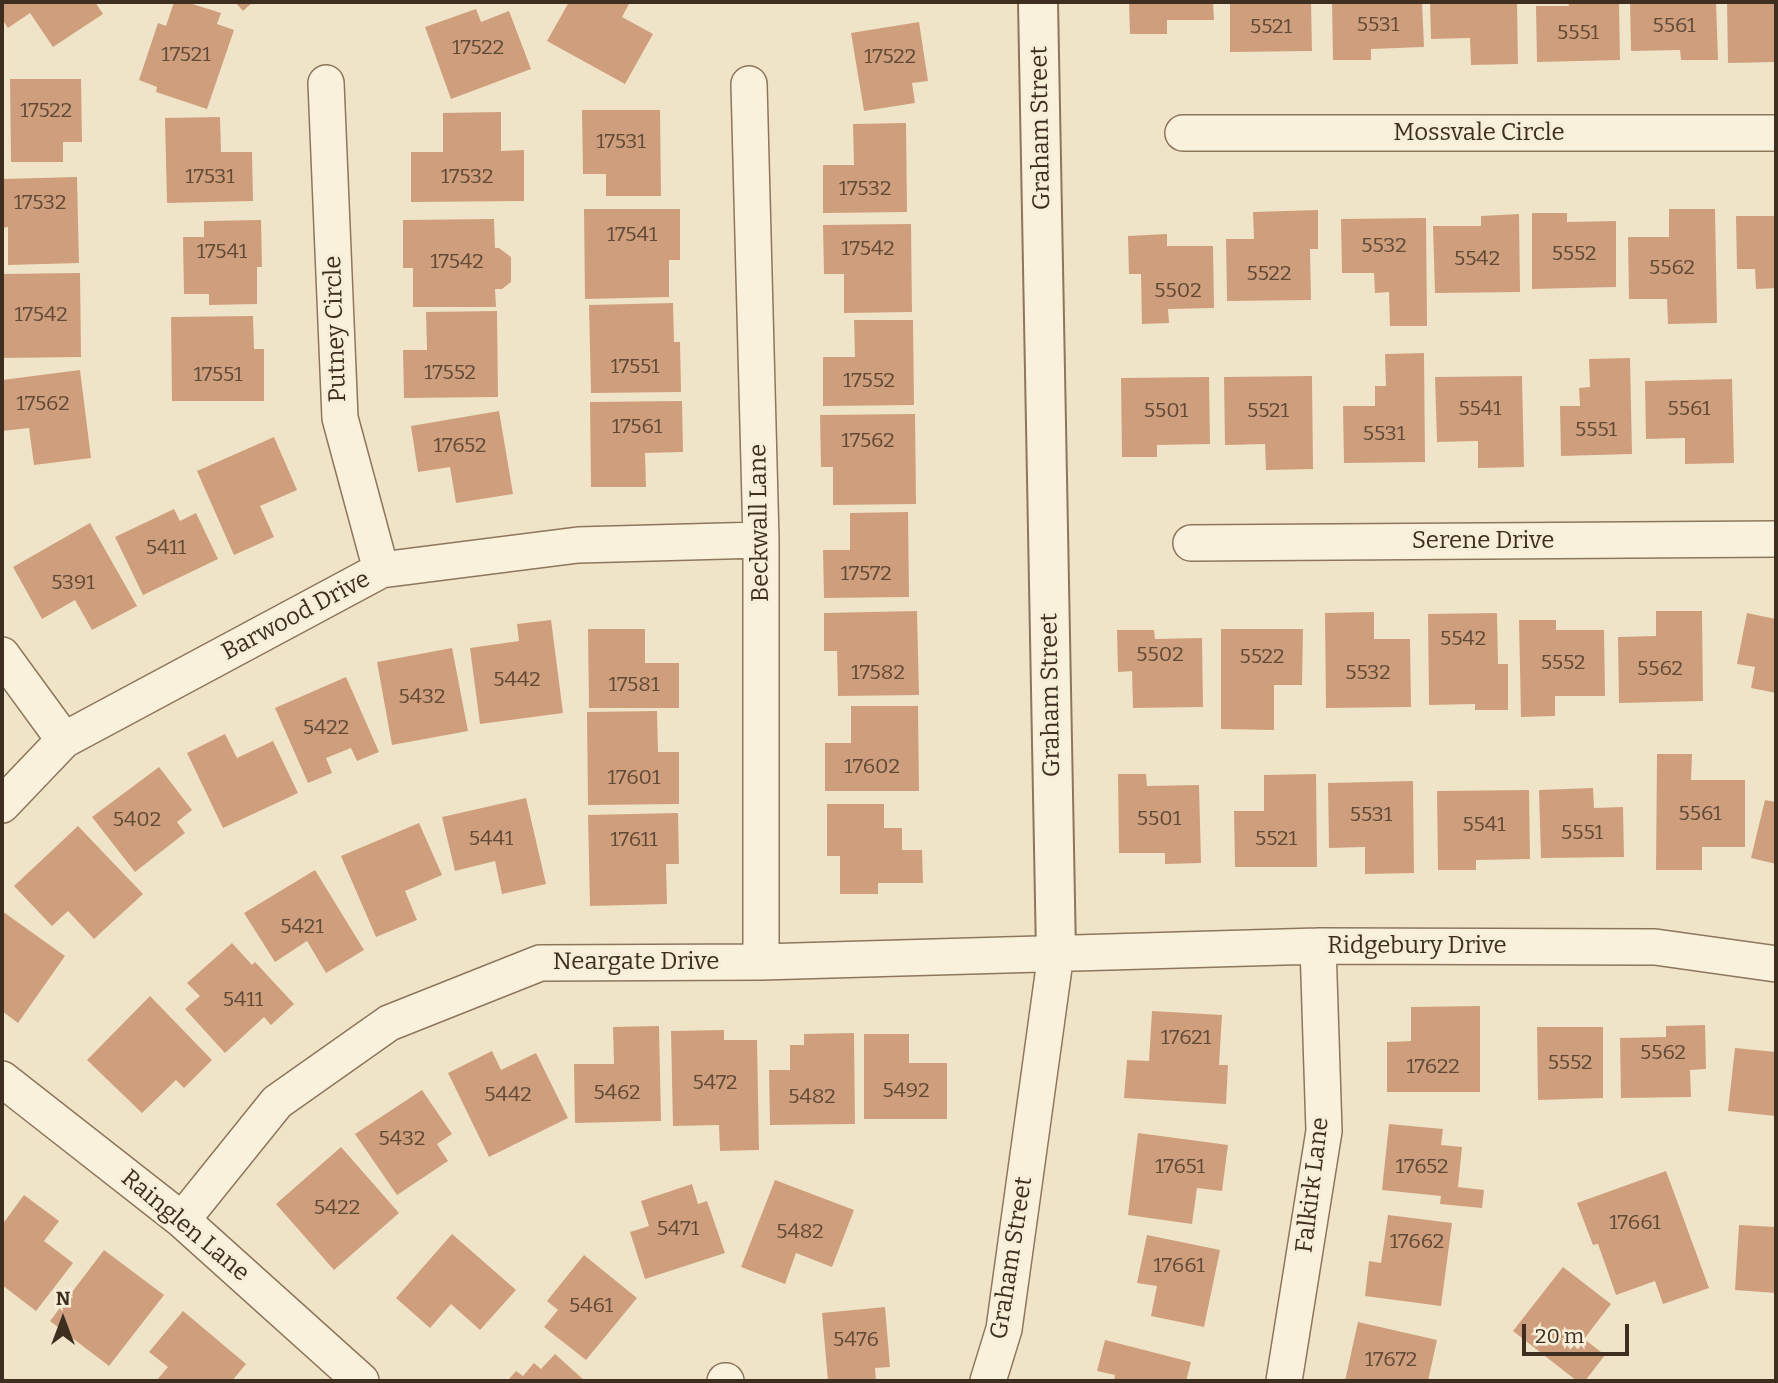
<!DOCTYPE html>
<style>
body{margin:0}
#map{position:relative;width:1778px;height:1383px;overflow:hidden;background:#f0e4c8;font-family:Bitter,serif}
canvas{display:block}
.frame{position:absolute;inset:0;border:4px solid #3d2e20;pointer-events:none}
.north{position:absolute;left:28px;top:1285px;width:70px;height:70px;-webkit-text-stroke:5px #f7eed8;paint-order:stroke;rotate:0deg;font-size:19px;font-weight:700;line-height:28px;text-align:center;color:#3d2e20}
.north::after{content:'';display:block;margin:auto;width:24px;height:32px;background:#3d2e20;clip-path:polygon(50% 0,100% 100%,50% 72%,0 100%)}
.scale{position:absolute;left:1522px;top:1324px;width:107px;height:32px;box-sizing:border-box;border:4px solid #3d2e20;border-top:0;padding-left:9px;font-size:21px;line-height:24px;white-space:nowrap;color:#3d2e20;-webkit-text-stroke:5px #f7eed8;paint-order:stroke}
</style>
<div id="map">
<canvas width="1778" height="1383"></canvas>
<div class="frame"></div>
<div class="north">N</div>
<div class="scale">20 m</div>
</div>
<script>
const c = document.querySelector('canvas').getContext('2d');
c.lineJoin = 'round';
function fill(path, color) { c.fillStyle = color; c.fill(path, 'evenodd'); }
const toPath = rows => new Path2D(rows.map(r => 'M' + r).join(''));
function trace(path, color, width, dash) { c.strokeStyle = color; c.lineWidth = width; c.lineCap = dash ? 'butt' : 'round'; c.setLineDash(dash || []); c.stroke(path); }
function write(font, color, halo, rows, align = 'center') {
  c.font = font + ' Bitter,serif'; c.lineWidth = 6; c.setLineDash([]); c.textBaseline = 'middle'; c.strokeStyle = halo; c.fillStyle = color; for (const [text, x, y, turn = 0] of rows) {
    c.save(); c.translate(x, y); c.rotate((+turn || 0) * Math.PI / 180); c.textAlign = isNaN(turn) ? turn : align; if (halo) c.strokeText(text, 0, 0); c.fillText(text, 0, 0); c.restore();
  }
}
fill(toPath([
 [2,2,95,2,103,14,53,47,30,13,8,28,2,19],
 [174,2,186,2,221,13,217,24,234,30,207,109,156,92,157,87,139,80,158,23,166,26],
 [235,2,253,2,243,11],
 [569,2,630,2,622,17,653,34,625,84,547,41],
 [1129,2,1213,2,1214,20,1167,20,1167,34,1130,34],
 [1230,2,1311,2,1312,51,1230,52],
 [1332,2,1422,2,1424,47,1371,49,1371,60,1333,60],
 [1430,2,1517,2,1518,64,1471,65,1470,38,1431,39],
 [1568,2,1619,2,1620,60,1537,62,1536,6,1569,6],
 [1630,2,1716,2,1718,60,1681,60,1680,50,1631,51],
 [1727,2,1776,2,1776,62,1728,63],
 [476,9,481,22,509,11,531,69,451,99,425,27],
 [919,22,928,81,912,83,915,103,864,111,851,33],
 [10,79,81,79,82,142,63,142,63,162,11,162],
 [582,110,660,110,661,196,606,196,606,174,583,174],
 [501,112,501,151,524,150,524,201,411,202,411,152,443,152,443,113],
 [220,117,221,152,252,152,253,201,167,203,165,118],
 [906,123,907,212,823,213,823,165,854,165,853,124],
 [77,177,79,263,8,265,8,227,2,228,2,179],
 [584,209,680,209,680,260,669,260,669,297,585,299],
 [1669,209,1715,209,1717,323,1668,324,1667,299,1629,299,1628,237,1669,237],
 [1318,210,1318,249,1310,249,1311,300,1227,301,1226,239,1254,239,1253,212],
 [1532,213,1567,213,1567,222,1616,221,1616,287,1532,289],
 [1519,214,1520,292,1435,293,1433,226,1481,226,1481,216],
 [1736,216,1776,216,1776,288,1756,289,1755,269,1737,269],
 [1426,218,1427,326,1390,326,1389,292,1375,293,1374,273,1342,273,1341,219],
 [494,219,495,248,499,248,511,257,511,282,502,289,495,289,496,307,413,307,413,268,403,268,403,220],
 [261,220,262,267,257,267,257,304,209,305,209,294,184,294,183,237,204,237,204,221],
 [911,224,912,312,844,313,844,274,824,274,823,225],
 [1167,234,1167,246,1213,246,1214,308,1168,309,1169,323,1142,324,1141,274,1129,274,1128,236],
 [80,273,81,357,2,358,2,274],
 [673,303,674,342,680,342,681,392,591,393,589,305],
 [497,311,498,397,404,398,403,350,427,350,426,312],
 [253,316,254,349,264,349,264,401,172,401,171,317],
 [854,320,913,320,914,405,823,406,823,357,855,357],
 [1424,353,1425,462,1344,463,1343,406,1375,406,1375,386,1386,386,1385,354],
 [1630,358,1632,454,1561,456,1560,406,1580,406,1579,388,1590,387,1589,359],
 [80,370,91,458,34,465,29,428,2,431,2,380],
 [1312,376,1313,469,1266,470,1265,444,1225,445,1224,377],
 [1522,376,1524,467,1478,468,1478,441,1437,442,1435,377],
 [1209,377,1210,444,1157,445,1157,457,1122,457,1121,378],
 [1732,379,1734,463,1685,464,1685,438,1646,439,1645,381],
 [682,401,683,452,645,453,646,487,591,487,590,402],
 [499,411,513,494,456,503,450,467,418,472,411,426],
 [915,414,916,504,833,505,833,467,821,467,820,415],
 [274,437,297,490,260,506,274,537,234,555,197,471],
 [174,509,180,521,196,513,218,559,143,595,115,537],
 [908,512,909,597,824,598,823,550,850,550,850,513],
 [90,523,137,606,92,630,75,600,42,619,13,567],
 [917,611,919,695,838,696,837,651,824,651,824,613],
 [1656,611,1702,611,1703,701,1619,703,1618,637,1656,636],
 [1374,612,1374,639,1410,639,1411,707,1326,708,1325,613],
 [1497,613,1498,664,1508,664,1508,710,1475,710,1475,704,1429,705,1428,614],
 [1747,613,1776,619,1776,693,1751,688,1755,667,1737,664],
 [551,620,563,713,480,724,470,648,519,641,517,624],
 [1519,620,1556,620,1556,630,1604,630,1605,696,1555,696,1555,716,1521,717],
 [588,629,645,629,645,663,679,663,679,708,589,708],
 [1221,629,1303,629,1302,685,1274,685,1274,730,1221,729],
 [1117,630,1154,630,1155,639,1202,638,1203,707,1133,708,1132,671,1118,672],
 [452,648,468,731,392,745,377,662],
 [346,677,379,752,357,761,351,748,326,758,332,773,308,783,275,708],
 [851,706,918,706,919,791,825,791,825,743,851,743],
 [657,711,658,752,679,752,679,804,588,805,587,712],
 [225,734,237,758,273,741,298,793,223,828,187,753],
 [1657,754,1692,754,1691,780,1745,780,1745,847,1702,847,1702,870,1656,870],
 [159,767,192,810,177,822,185,833,135,872,92,817],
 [1118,774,1146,774,1147,786,1199,785,1201,863,1165,864,1165,853,1119,853],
 [1316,774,1317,867,1235,867,1234,811,1264,811,1264,775],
 [1413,781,1414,873,1365,874,1365,847,1329,848,1328,783],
 [1593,788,1594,808,1623,807,1624,857,1541,858,1539,790],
 [1529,790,1530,859,1476,860,1476,870,1438,870,1437,791],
 [526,798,546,884,502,894,495,861,455,871,442,817],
 [1765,800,1776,802,1776,864,1751,858],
 [827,804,884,804,884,828,902,828,902,850,922,850,923,883,878,883,878,894,840,894,840,856,827,856],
 [678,813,679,864,666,864,667,904,590,906,588,815],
 [419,823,442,875,405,891,417,920,376,937,341,856],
 [78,826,143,894,94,939,68,911,52,926,14,886],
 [315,870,364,950,326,973,307,941,275,962,244,913],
 [2,911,65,956,18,1023,2,1011],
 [232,943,252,965,255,962,294,1004,271,1025,264,1017,225,1053,185,1009,200,996,187,983],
 [150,996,212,1060,184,1088,176,1080,142,1113,87,1060],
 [1480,1006,1480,1092,1387,1092,1387,1042,1411,1041,1411,1007],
 [1152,1011,1222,1015,1219,1065,1228,1065,1226,1104,1124,1098,1127,1060,1149,1061],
 [1705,1025,1706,1069,1690,1070,1691,1097,1621,1098,1620,1038,1666,1037,1666,1026],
 [659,1026,661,1121,575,1123,574,1064,614,1064,613,1027],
 [1537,1027,1603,1027,1603,1098,1538,1100],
 [724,1030,724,1040,757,1040,759,1150,720,1151,719,1125,673,1126,671,1031],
 [854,1033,855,1124,770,1125,769,1070,790,1070,790,1045,804,1045,804,1034],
 [864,1034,909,1034,909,1063,947,1063,947,1119,864,1119],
 [1735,1048,1776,1052,1776,1116,1728,1111],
 [492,1051,501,1070,536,1053,568,1118,489,1157,448,1073],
 [422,1090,452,1134,437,1144,448,1161,397,1195,355,1134],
 [1389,1124,1443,1129,1441,1145,1462,1147,1458,1187,1484,1190,1482,1208,1440,1204,1441,1196,1382,1190],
 [1138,1133,1228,1145,1222,1191,1197,1188,1192,1224,1128,1215],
 [341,1147,399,1213,334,1270,276,1204],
 [1666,1171,1709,1288,1663,1304,1655,1281,1616,1295,1598,1244,1593,1245,1577,1203],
 [775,1180,854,1210,832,1267,796,1253,785,1284,741,1267],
 [692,1184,698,1204,707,1201,725,1253,645,1279,630,1232,649,1226,641,1201],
 [24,1195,59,1221,44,1241,73,1263,36,1311,2,1285,2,1225],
 [1388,1215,1452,1223,1441,1306,1365,1296,1369,1261,1381,1263],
 [1739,1225,1776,1227,1776,1293,1735,1290],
 [452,1234,516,1290,480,1330,451,1304,430,1328,396,1298],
 [1147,1235,1220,1250,1204,1327,1151,1316,1157,1286,1137,1283],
 [104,1250,164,1295,109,1366,50,1321],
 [584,1255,637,1298,586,1360,544,1327,558,1310,547,1301],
 [1563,1267,1611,1304,1584,1339,1605,1355,1585,1381,1577,1381,1513,1331],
 [885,1307,890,1367,875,1368,876,1381,828,1381,822,1313],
 [183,1311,246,1364,232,1381,156,1381,168,1367,149,1352],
 [1358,1322,1437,1340,1428,1381,1345,1381],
 [1105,1340,1191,1362,1186,1381,1114,1381,1115,1375,1097,1371],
 [555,1354,585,1381,507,1381,516,1371,523,1376,534,1363,541,1369]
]), '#cf9f7d');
const minor = toPath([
 [326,83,340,418,381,570],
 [749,84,761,540,761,962],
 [1183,133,1776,133],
 [1191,543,1776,539],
 [2,655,64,740],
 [2,805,64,740,381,570,578,545,761,540],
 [2,1079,182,1220,361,1381],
 [182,1220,277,1102,389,1023,540,963,761,962,1318,946,1655,947,1776,964],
 [725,1381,726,1381],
 [988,1381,1004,1329,1056,953],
 [1284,1381,1324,1131,1318,946]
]);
const tertiary = toPath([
 [1038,2,1056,953]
]);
trace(minor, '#8d765c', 38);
trace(tertiary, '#8d765c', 42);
trace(minor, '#faf1dc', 35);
trace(tertiary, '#faf1dc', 38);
write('21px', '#624a37', null, [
 ["5531",1378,25],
 ["5561",1674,26],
 ["5521",1271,27],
 ["5551",1578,33],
 ["17522",478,48],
 ["17521",186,55],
 ["17522",890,57],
 ["17522",46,111],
 ["17531",621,142],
 ["17531",210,177],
 ["17532",467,177],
 ["17532",865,189],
 ["17532",40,203],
 ["17541",632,235],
 ["5532",1384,246],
 ["17542",868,249],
 ["17541",222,252],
 ["5552",1574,254],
 ["5542",1477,259],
 ["17542",457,262],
 ["5562",1672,268],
 ["5522",1269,274],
 ["5502",1178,291],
 ["17542",41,315],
 ["17551",635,367],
 ["17552",450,373],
 ["17551",218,375],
 ["17552",869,381],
 ["17562",43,404],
 ["5541",1480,409],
 ["5561",1689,409],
 ["5501",1166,411],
 ["5521",1268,411],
 ["17561",637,427],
 ["5551",1596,430],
 ["5531",1384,434],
 ["17562",868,441],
 ["17652",460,446],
 ["5411",166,548],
 ["17572",866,574],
 ["5391",73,583],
 ["5542",1463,639],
 ["5502",1160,655],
 ["5522",1262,657],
 ["5552",1563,663],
 ["5562",1660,669],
 ["17582",878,673],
 ["5532",1368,673],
 ["5442",517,680],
 ["17581",634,685],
 ["5432",422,697],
 ["5422",326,728],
 ["17602",872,767],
 ["17601",634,778],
 ["5561",1700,814],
 ["5531",1371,815],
 ["5501",1159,819],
 ["5402",137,820],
 ["5541",1484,825],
 ["5551",1582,833],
 ["5441",491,839],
 ["5521",1276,839],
 ["17611",634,840],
 ["5421",302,927],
 ["5411",243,1000],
 ["17621",1186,1038],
 ["5562",1663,1053],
 ["5552",1570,1063],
 ["17622",1433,1067],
 ["5472",715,1083],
 ["5492",906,1091],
 ["5462",617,1093],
 ["5442",508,1095],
 ["5482",812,1097],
 ["5432",402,1139],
 ["17651",1180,1167],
 ["17652",1422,1167],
 ["5422",337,1208],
 ["17661",1635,1223],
 ["5471",678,1229],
 ["5482",800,1232],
 ["17662",1417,1242],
 ["17661",1179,1266],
 ["5461",591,1306],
 ["5476",856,1340],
 ["17672",1391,1360]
]);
write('24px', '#3d2e20', '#f7eed8', [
 ["Graham Street",1041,128,-91],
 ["Mossvale Circle",1479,133],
 ["Putney Circle",336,329,-92],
 ["Beckwall Lane",760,523,-91],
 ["Serene Drive",1483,541],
 ["Barwood Drive",296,616,-28],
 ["Graham Street",1051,695,-91],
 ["Ridgebury Drive",1417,946],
 ["Neargate Drive",636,962],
 ["Falkirk Lane",1313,1185,-83],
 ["Rainglen Lane",185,1226,40],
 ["Graham Street",1012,1258,-81]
]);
</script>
